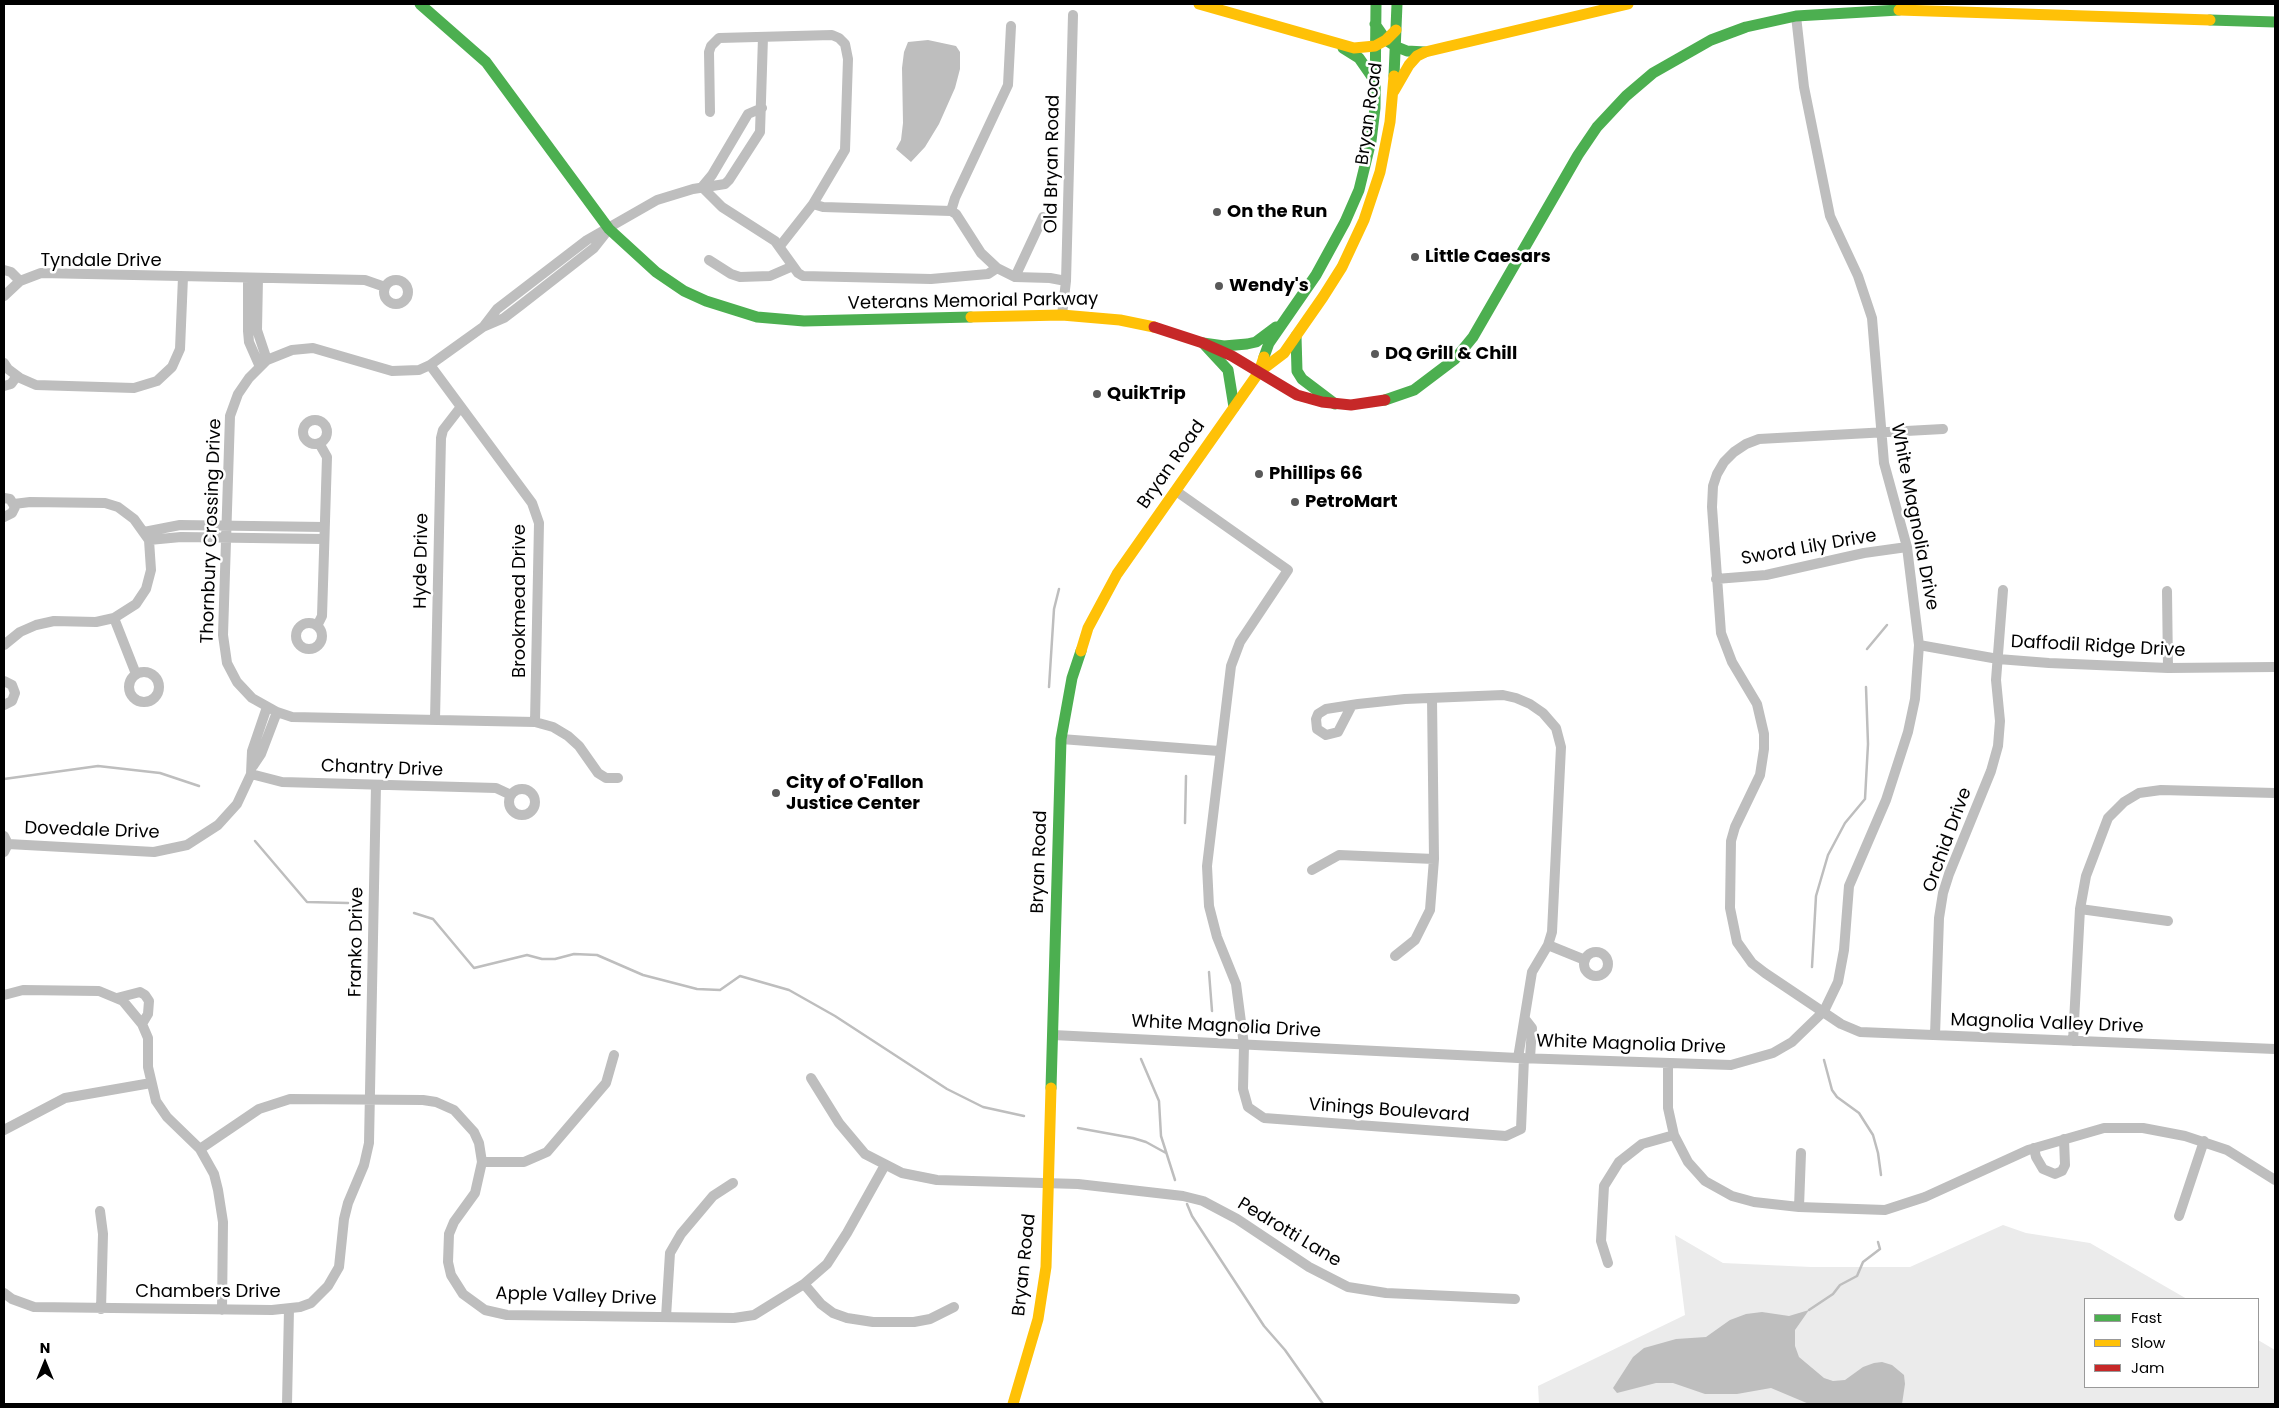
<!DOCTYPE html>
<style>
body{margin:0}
#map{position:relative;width:2279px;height:1408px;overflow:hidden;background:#fff;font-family:Poppins,sans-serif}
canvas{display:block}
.frame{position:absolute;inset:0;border:5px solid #000;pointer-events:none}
.legend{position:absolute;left:2084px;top:1298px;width:175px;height:90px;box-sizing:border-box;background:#fff;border:1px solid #999;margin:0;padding:6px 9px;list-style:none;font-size:15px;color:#000}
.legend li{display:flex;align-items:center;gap:10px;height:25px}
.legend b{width:25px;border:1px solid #999}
.north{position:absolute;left:20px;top:1338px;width:50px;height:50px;-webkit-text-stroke:4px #fff;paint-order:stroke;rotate:0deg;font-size:14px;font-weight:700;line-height:20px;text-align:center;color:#000}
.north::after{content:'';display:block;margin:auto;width:18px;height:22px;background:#000;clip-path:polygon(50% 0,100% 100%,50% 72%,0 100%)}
</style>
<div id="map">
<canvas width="2279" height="1408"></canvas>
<div class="frame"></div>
<ul class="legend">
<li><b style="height:6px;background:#4caf50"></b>Fast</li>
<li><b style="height:6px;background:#ffc107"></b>Slow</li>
<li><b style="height:6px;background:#c62828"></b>Jam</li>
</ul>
<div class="north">N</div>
</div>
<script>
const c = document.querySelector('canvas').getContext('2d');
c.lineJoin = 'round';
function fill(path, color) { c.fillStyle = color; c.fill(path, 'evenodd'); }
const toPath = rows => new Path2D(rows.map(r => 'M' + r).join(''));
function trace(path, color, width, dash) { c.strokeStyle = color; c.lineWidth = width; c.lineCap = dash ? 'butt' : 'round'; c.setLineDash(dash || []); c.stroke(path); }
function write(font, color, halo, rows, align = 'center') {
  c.font = font + ' Poppins,sans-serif'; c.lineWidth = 5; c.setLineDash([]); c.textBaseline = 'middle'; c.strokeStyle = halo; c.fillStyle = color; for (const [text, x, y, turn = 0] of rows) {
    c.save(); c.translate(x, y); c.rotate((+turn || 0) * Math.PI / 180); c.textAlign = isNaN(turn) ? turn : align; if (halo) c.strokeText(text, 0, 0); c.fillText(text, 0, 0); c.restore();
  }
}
fill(toPath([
 [2003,1225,2026,1233,2090,1243,2187,1299,2085,1299,2085,1387,2258,1387,2258,1340,2275,1350,2275,1404,1539,1404,1538,1386,1685,1315,1675,1235,1723,1263,1811,1267,1910,1267]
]), '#ebebeb');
fill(toPath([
 [928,40,956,46,960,52,960,69,955,88,939,124,925,147,911,162,896,149,901,140,903,123,902,68,904,52,908,42],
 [1809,1310,1795,1330,1795,1346,1799,1357,1824,1378,1833,1381,1845,1380,1863,1367,1874,1363,1882,1362,1892,1365,1904,1375,1905,1384,1902,1404,1809,1404,1771,1388,1737,1394,1705,1394,1673,1383,1656,1383,1617,1393,1613,1388,1633,1357,1644,1348,1676,1339,1706,1337,1730,1320,1746,1314,1762,1312,1789,1316]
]), '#bebebe');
trace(toPath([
 [1867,649,1887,625],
 [1049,687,1054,609,1059,589],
 [4,779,98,766,160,773,199,786],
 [1185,823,1186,776],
 [255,841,307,902,348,903],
 [414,913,433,919,474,968,527,955,542,959,555,959,574,954,597,955,643,975,697,989,720,990,740,976,789,990,835,1016,947,1089,983,1107,1024,1116],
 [1812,967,1816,896,1828,855,1845,823,1865,799,1868,744,1866,687],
 [1209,972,1212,1011],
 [1141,1059,1159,1101,1161,1136,1175,1180],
 [1824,1060,1832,1090,1837,1097,1859,1113,1873,1135,1878,1153,1881,1175],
 [1078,1128,1133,1138,1146,1142,1166,1153],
 [1187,1204,1192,1216,1264,1326,1285,1350,1323,1404],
 [1809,1310,1833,1294,1840,1285,1857,1276,1863,1262,1880,1249,1878,1242]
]), '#bebebe', 2.5);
trace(toPath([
 [710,112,709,52,711,46,719,38,832,35,839,38,845,44,848,59,845,150,813,204,780,246],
 [702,187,722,207,775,241,798,273,803,276,931,279,988,274,997,268,1015,277,1050,278,1066,281],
 [702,187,712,175,748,114,762,108],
 [813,204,823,207,951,211,956,214,981,253,997,268],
 [951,211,955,198,1008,85,1011,26],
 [609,229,594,248,521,305,504,318,483,327,430,365,419,370,392,371,313,348,292,350,267,360,249,378,238,394,230,416,223,635,227,663,237,682,252,698,277,712,292,717,535,722,553,727,568,736,579,746,598,773,606,778,618,778],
 [709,260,731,274,740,277,770,276,793,266],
 [4,270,11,272,20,281],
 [1015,277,1043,217],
 [248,278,248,331,249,342,260,367],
 [258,278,257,330,267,360],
 '384 292a12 12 0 1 1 24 0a12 12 0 1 1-24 0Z',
 [4,296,20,281,41,273,365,280,385,287],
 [1062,315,1066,281,1073,15],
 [484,326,497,309,587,240,657,200,693,189,725,184,729,180,760,132,763,37],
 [4,363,8,369,20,378,36,385,134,388,157,381,172,367,180,349,183,277],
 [430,365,532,503,539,523,535,722],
 [4,386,11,384,17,376],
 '303 432a12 12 0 1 1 24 0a12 12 0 1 1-24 0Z',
 [1943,429,1759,439,1746,444,1734,452,1724,462,1717,474,1713,486,1712,507,1721,633,1732,662,1757,704,1764,734,1764,749,1760,775,1735,827,1731,841,1730,908,1737,942,1752,963,1765,973,1841,1024,1860,1032,2275,1049],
 [1176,491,1288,570,1240,642,1231,666,1207,866,1209,906,1217,937,1236,984,1244,1045,1243,1089,1248,1107,1264,1118,1506,1136,1521,1129,1524,1058],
 [4,498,10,499,15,507,12,513,4,517],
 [144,532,180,525,324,527],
 [149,540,181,537,323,539],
 [1716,579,1766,575,1864,553,1907,547],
 [2167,591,2168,668],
 [114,618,136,674],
 '296 636a13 13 0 1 1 26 0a13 13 0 1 1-26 0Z',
 [317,626,322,616,327,457,319,443],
 [4,645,20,632,36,625,54,621,96,622,114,618,136,604,146,589,151,570,149,540,134,519,118,507,105,503,30,502,14,504],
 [1919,645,1998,659,2049,663,2168,668,2275,667],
 '129 687a15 15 0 1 1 30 0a15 15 0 1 1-30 0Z',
 [4,681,12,685,15,693,12,701,4,705],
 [1352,705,1338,732,1326,735,1317,729,1316,719,1318,714,1326,709,1358,704,1405,699,1503,695,1516,698,1530,704,1543,713,1556,728,1561,747,1552,932,1548,945,1532,972,1518,1058],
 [435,720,441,438,443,430,460,408],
 [1061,739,1219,751],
 [253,766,261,754,277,712],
 [251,774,282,782,496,788,511,795],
 '509 802a13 13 0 1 1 26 0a13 13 0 1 1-26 0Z',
 [4,836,8,844,4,852],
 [8,844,154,852,187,845,218,825,237,804,251,774,252,751,267,707],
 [1312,870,1339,855,1434,859],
 [2080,909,2168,921],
 [1548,945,1585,960],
 '1584 964a12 12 0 1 1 24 0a12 12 0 1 1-24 0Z',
 [1395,956,1415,940,1430,910,1434,859,1432,698],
 [4,995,23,990,99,991,123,1001,142,1024,148,1038,148,1067,156,1101,167,1117,200,1149,214,1174,218,1190,223,1222,222,1310],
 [117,998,140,992,145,995,149,1001,148,1014,142,1024],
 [1525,1019,1532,1028,1530,1058],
 [1053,1035,1518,1058,1731,1065,1773,1053,1792,1042,1824,1011,1838,982,1844,950,1849,886,1886,800,1908,732,1915,699,1919,645,1907,547,1884,463,1872,318,1858,276,1830,216,1804,87,1796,16],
 [1935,1035,1939,918,1943,893,1949,874,1991,771,1998,746,2000,721,1996,680,2003,590],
 [2073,1041,2080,909,2086,876,2108,818,2124,802,2139,793,2161,790,2275,793],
 [1668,1063,1668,1108,1674,1135,1688,1162,1705,1181,1732,1196,1754,1202,1799,1207,1885,1210,1925,1197,2028,1150,2104,1128,2143,1128,2185,1136,2227,1150,2275,1180],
 [811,1078,839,1123,865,1154,902,1173,937,1180,1078,1184,1183,1196,1203,1201,1237,1219,1309,1267,1348,1287,1386,1293,1515,1299],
 [4,1130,65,1098,151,1083],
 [2034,1148,2036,1157,2043,1169,2055,1174,2062,1171,2065,1165,2064,1139],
 [200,1149,259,1109,290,1099,423,1100,436,1102,454,1110,474,1132,479,1143,482,1162,475,1193,454,1222,449,1234,448,1262,451,1275,463,1294,485,1310,507,1315,734,1318,754,1315,804,1284,827,1264,847,1233,885,1165],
 [482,1162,524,1162,547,1152,606,1083,614,1055],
 [1799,1207,1801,1153],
 [100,1211,103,1234,101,1309],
 [2179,1216,2204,1141],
 [1608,1263,1601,1241,1604,1186,1619,1162,1642,1144,1674,1135],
 [804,1284,821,1304,833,1313,847,1318,873,1322,914,1322,930,1319,954,1307],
 [4,1293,12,1299,34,1307,272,1310,300,1307,311,1303,328,1286,339,1267,344,1219,348,1203,364,1165,369,1143,376,785],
 [666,1317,670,1253,681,1234,713,1196,733,1183],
 [287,1404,289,1309]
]), '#bebebe', 10);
trace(toPath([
 [420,4,486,62,609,229,656,272,684,291,706,301,757,317,804,321,971,317],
 [2210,20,2275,22],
 [1375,24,1386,40,1397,47,1407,51,1425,52],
 [1343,48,1359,58,1375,81],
 [1394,76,1397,4],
 [1296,336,1297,371,1302,379,1335,404],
 [1203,343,1224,346,1247,344,1256,342,1276,327],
 [1203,343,1228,370,1234,407],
 [1264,357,1269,343,1316,275,1345,222,1359,190,1371,141,1375,108,1376,4],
 [1385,400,1414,390,1455,359,1473,337,1578,155,1597,127,1626,96,1653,73,1711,40,1746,27,1796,16,1899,10],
 [1051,1088,1061,739,1072,678,1081,651]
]), '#4caf50', 11);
trace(toPath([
 [1199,4,1354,48,1375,46,1386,40,1396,30],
 [1899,10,2210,20],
 [1394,91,1409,65,1417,56,1425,52,1628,4],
 [971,317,1062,315,1120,320,1154,327],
 [1259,372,1284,353,1323,297,1342,267,1364,220,1380,172,1390,122,1394,76],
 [1081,651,1088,628,1117,574,1259,372,1264,357],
 [1013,1404,1038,1319,1046,1267,1051,1088]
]), '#ffc107', 11);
trace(toPath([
 [1154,327,1203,343,1232,356,1297,395,1322,402,1351,405,1385,400]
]), '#c62828', 11);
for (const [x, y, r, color] of [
 [1217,212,5,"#595959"],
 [1415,257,5,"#595959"],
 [1219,286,5,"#595959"],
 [1375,354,5,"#595959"],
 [1097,394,5,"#595959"],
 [1259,474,5,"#595959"],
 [1295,502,5,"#595959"],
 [776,793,5,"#595959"]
]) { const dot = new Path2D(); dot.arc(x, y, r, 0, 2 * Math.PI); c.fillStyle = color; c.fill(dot); trace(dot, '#fff', 2); }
write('18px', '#000', '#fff', [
 ["Bryan Road",1370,114,-82],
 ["Old Bryan Road",1053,164,-89],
 ["Tyndale Drive",101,261],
 ["Veterans Memorial Parkway",973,302,-1],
 ["Bryan Road",1172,465,-55],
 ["White Magnolia Drive",1914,517,79],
 ["Thornbury Crossing Drive",212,531,-88],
 ["Sword Lily Drive",1809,548,-10],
 ["Hyde Drive",422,561,-89],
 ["Brookmead Drive",520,601,-90],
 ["Daffodil Ridge Drive",2098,647,3],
 ["Chantry Drive",382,769,2],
 ["Dovedale Drive",92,831,2],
 ["Orchid Drive",1948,840,-70],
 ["Bryan Road",1040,862,-88],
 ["Franko Drive",357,942,-89],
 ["Magnolia Valley Drive",2047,1024,2],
 ["White Magnolia Drive",1226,1027,3],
 ["White Magnolia Drive",1631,1045,2],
 ["Vinings Boulevard",1389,1111,4],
 ["Pedrotti Lane",1289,1233,31],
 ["Bryan Road",1025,1265,-84],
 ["Chambers Drive",208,1292],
 ["Apple Valley Drive",576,1297,2]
]);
write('bold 18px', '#000', '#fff', [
 ["On the Run",1227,212],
 ["Little Caesars",1425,257],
 ["Wendy's",1229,286],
 ["DQ Grill & Chill",1385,354],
 ["QuikTrip",1107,394],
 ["Phillips 66",1269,474],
 ["PetroMart",1305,502],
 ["City of O'Fallon",786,783],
 ["Justice Center",786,804]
], 'left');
</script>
